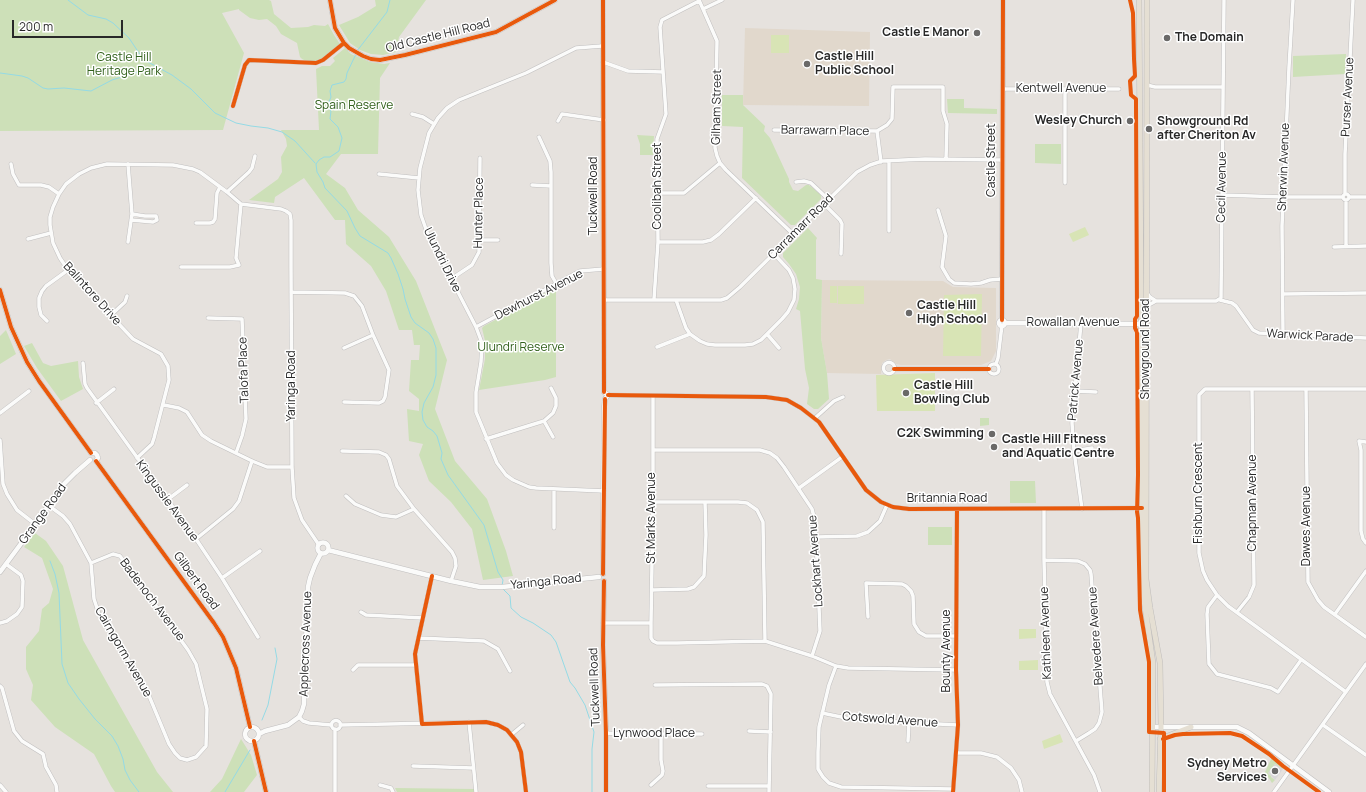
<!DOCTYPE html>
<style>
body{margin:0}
#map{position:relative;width:1366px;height:792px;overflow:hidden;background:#e6e2de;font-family:Manrope,sans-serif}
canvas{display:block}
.scale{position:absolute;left:12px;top:20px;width:111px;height:18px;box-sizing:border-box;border:2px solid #282828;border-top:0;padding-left:5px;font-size:12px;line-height:14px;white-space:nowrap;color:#282828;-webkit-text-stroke:3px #fff;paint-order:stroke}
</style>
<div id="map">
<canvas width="1366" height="792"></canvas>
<div class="scale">200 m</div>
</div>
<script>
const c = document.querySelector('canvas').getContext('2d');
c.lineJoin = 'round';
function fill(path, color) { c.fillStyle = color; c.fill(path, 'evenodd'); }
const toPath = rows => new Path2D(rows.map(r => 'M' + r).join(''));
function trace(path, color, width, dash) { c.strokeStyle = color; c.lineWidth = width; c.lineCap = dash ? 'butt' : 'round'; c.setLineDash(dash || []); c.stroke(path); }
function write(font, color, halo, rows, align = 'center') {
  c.font = font + ' Manrope,sans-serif'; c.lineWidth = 3; c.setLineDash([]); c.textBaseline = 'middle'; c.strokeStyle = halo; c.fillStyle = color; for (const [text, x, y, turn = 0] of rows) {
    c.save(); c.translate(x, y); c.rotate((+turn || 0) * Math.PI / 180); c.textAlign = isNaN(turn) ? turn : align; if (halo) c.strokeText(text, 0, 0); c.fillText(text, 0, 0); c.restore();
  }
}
fill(toPath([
 [1275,764,1283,769,1275,780,1268,773]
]), '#d9d7d9');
fill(toPath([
 [745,28,870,32,869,106,743,105],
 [822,280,943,281,953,287,996,288,996,351,991,361,981,365,901,365,896,364,890,359,886,360,882,363,881,374,827,373,821,338]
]), '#e1d8cc');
fill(toPath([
 [0,0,269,0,271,1,274,14,291,28,308,27,314,25,325,26,328,24,334,35,340,44,322,58,315,61,306,61,302,59,300,57,297,43,281,34,276,26,267,19,259,20,250,18,239,10,239,9,222,13,244,53,223,130,0,131],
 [375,0,426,0,399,37,396,52,383,55,371,54,360,50,350,43,339,25,358,17,376,6],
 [345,48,351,54,370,62,384,64,390,63,380,78,378,154,341,154,326,174,345,188,358,210,389,237,416,281,447,360,435,409,455,461,487,499,506,551,513,576,483,580,472,529,451,502,429,481,419,455,423,444,409,441,407,409,419,411,419,399,409,391,411,360,419,360,420,345,414,345,412,330,399,330,386,291,371,266,346,244,345,220,335,220,304,178,275,197,274,203,249,200,278,179,282,172,281,157,287,146,286,139,281,130,319,130,316,69,322,66,330,66,335,61,333,58],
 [1346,54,1345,74,1293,77,1293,56],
 [722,95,743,95,743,105,765,126,764,131,770,138,789,179,789,182,793,190,798,191,806,185,809,185,821,195,821,199,795,225,791,225,742,178,743,127,722,126],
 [947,99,964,99,964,108,997,109,997,114,948,113],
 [637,135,654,136,653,155,640,155,640,144],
 [1035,144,1061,144,1061,164,1035,163],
 [808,228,817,238,816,240,816,279,822,280,821,338,827,373,829,399,818,409,814,409,807,404,809,388,805,369,800,311,796,309,799,299,800,287,796,274,789,264,783,257,783,253],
 [556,287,556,377,545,380,479,390,485,359,485,341,482,328,484,326],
 [6,330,16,354,0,364,0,336],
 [32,343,43,363,51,366,78,361,79,377,83,389,61,401,37,368,24,346],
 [980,418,989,418,989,425,980,426],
 [1010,481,1035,481,1036,503,1010,503],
 [928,527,952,527,952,545,928,545],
 [35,533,46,541,63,566,83,640,157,772,173,792,115,792,111,786,94,754,55,727,31,700,33,685,26,669,26,647,39,631,42,609,49,603,53,589,42,558,24,547],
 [241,739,251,755,257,775,244,792,210,792,222,779],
 [1272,757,1283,768,1283,769,1275,764,1268,773,1271,776,1271,777,1275,780,1272,783,1265,772],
 [395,788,474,789,474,792,397,792]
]), '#cde0b8');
fill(toPath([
 [771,35,789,35,789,53,771,53],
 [1085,227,1089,235,1073,242,1069,234],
 [830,286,837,286,837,303,830,303],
 [838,286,864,286,864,304,838,304],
 [982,294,981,356,943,356,944,295],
 [935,373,935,411,877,411,876,375],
 [1019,629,1036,629,1036,638,1019,639],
 [1038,660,1038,670,1019,670,1019,661],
 [1060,734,1063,742,1044,749,1042,741]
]), '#d8e4b5');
trace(toPath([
 [68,0,88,15,106,19,113,23,129,38,141,56,148,62,172,75,191,89,215,113,236,123,251,126,268,128,282,132,295,141,315,163],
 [357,51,387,12,390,0],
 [356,54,347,73,346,79,344,82,332,85,330,91,331,97,328,104,328,108,331,111,330,119,338,127,342,138,339,151,330,157,324,157,319,160,316,164,317,172,323,182,325,188,347,211,355,228,360,236,388,253,391,258,398,274,403,289,405,299,411,317,415,323,429,333,433,339,436,348,436,375,433,387,424,403,422,412,423,420,427,427,433,431,437,436,442,453,441,459,448,475,484,525,498,572,503,580,502,586],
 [0,73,22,76,28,78,43,88,48,89,64,88,91,91,112,80,154,67],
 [50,561,55,574,59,593,62,664,68,683,79,699,95,719,112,736,118,746,123,759,125,770,130,780,139,792],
 [503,589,510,596,511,608,521,617,533,623,551,635,556,642,570,682,575,688,585,705,594,732,592,749,592,792],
 [262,720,268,705,277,659,275,648],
 [225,792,250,750]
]), '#94dae5', 1);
const street = toPath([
 [699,0,717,41,715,148,717,156,720,163,726,170,793,234],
 [703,9,722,0],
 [602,46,576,48,526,73,459,100,447,108,438,118,429,133,420,168,418,190,421,215,427,232,476,327,482,343,481,362,476,392,476,412,497,463,506,475,513,480,529,487,536,488,604,491],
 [603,62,628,71,663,72],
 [1147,85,1155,87,1223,87],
 [1003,89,1119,89],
 [233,106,245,65,249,60,316,63,323,60,344,43],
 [412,114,423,117,434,124],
 [558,121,562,114,604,120],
 [774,130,877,131,887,125,892,119,893,87,943,87,943,111,947,124,946,159],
 [877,131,881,162],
 [539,137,550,161,551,172,551,263,552,276,556,283],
 [11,164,13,174,19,185,41,185,49,187,59,194],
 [128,164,132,214,128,242],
 [379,174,419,178],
 [796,182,804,181,811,183,828,199],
 [1065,183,1065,90],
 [532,185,551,186],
 [227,192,249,172,252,168,255,156],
 [658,193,684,193,720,163],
 '1343 197a3 3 0 1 1 6 0a3 3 0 1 1-6 0Z',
 [1345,194,1345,154,1353,0],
 [1222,195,1283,197,1342,197],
 [1349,197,1366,197],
 [1346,200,1346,246],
 [824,204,840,220,842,224,841,254],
 [938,210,946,236,942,267,949,279,954,283,971,284,981,283,990,280,1001,279],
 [131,220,153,222,157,220,156,216,145,216,132,214],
 [196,223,210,223,213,222,215,219,217,193,220,187],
 [889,231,889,161],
 [28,239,51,233],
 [480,240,498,240],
 [658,242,703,242,711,240,719,234,756,198],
 [1334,247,1366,246],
 [181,267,230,267,239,265,236,258,241,204],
 [451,279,472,265,479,252,480,158],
 [291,292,345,293,354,296,362,306,373,335,389,370,385,397,383,401,379,403,344,402],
 [1147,293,1150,297,1156,301],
 [1283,294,1366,293],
 [654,299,658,242,657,139,666,114,660,27,662,20,699,1],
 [604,300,721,300,727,298,740,287,824,204,857,172,870,165,882,161,925,159,1002,160],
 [676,300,686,328,690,334,700,341,707,344,715,345,745,345,753,344,761,340,782,319,788,312,794,300,795,289,793,278,789,270,774,254],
 [1220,300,1232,303,1236,306,1253,330,1259,333,1366,338],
 [1147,306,1156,301,1216,301,1221,298,1224,0],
 [110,316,125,302,127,296],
 [208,318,242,319,246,419,242,436,236,453],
 [47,321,41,315,39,307,39,298,42,291,46,286,68,270],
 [1081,323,1072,423,1074,451,1082,509],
 [476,327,580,271,604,269],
 [767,334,779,348],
 [1283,335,1282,226,1289,67,1293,0],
 [657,347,690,334],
 [344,348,373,335],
 '883.5 368a5.5 5.5 0 1 1 11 0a5.5 5.5 0 1 1-11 0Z',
 [83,363,85,384,87,388,196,539,222,578,258,637],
 [996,364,998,358,1002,325],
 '989 369a5 5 0 1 1 10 0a5 5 0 1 1-10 0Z',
 [894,369,989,369],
 [1306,389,1308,582,1318,600,1324,607,1366,637],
 [1074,391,1096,392],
 [608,395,766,397,787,400,801,408,819,422,866,490,881,502,893,507,909,509,1142,508],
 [653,396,653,502,651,623,651,638,653,641,657,643,677,643,765,641,812,656,836,666,848,668,956,670],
 [96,403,114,389],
 [164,405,179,408,187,412,202,435,211,441,252,461,267,467,292,467],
 [0,413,29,391],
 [815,418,834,401,843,397],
 [544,421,553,437],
 [486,439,544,421,553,413,556,406,556,398,551,388],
 [0,440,3,484,7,494,17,510,35,524],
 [1366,442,1359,441,1361,450,1361,531,1363,539,1366,543],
 [653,450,760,450,770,453,777,458,784,467,812,509,814,517,816,537,820,631,812,656],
 [342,451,379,452,386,455,389,459,397,486,414,509,452,552,455,558,456,566,451,581],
 [1074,451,1092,448],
 [137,458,152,444,154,438,169,380,168,366,161,354,133,339,68,270,60,258,53,243,50,225,50,217,53,207,59,194,66,184,79,174,91,168,107,164,173,165,193,169,200,172,227,192,241,204,281,209,286,211,290,214,291,220,291,268,292,467,294,498,302,520,319,545],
 [799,488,842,457],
 [346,496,355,504,381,515,396,517,414,509],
 [167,500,187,485],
 [653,502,738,502,747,503,757,510,763,522,765,641],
 [48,505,63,516,70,524,91,563,94,599,99,614,145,686,169,744,175,753,180,758,187,760,196,757,206,746,207,709,196,664,188,650,120,556,113,554,91,563],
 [1044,509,1044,560,1047,682,1050,694,1094,775,1100,792],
 [554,528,554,489],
 [816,537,857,536,868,532,880,521,887,505],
 [196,539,233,509,239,501,252,461],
 [1044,560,1078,561,1085,564,1090,570,1091,574,1102,712,1099,723,1095,729,1089,733,1076,741],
 [222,578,260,551],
 [652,590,688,589,694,587,704,576,706,535,705,502],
 [1217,595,1208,607,1207,614,1209,664,1217,674,1271,688,1278,692,1301,660],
 [361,612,366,615,423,618],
 [1237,612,1249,597,1254,585,1252,389],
 [1335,614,1366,571],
 [868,617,866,583,902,584,906,586,911,591,913,596,914,624,919,632,926,636,956,636],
 [0,623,7,621,17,614,22,607,23,581,21,575,6,564],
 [603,623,651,623],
 [419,638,484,641,498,649,510,671],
 [836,666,829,685,819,727,818,752,818,769,823,777,829,783,841,787,953,789],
 [353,670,358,665,416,665],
 [655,685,762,684,767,686,771,694,769,792],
 [0,686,2,688,14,731,22,741,43,754,46,767,56,785,57,792],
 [1346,692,1228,606,1217,595,1207,580,1203,571,1199,553,1199,395,1205,389,1366,389],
 [822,713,846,718,879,721,958,725],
 [299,717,303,721,309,723,331,725],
 '331.5 725a4.5 4.5 0 1 1 9 0a4.5 4.5 0 1 1-9 0Z',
 [469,722,476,792],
 [422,724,415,654,432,576],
 [340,725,486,722,498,725,507,730,517,742,521,752,526,792],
 [1323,725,1366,755],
 [749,731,771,732],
 [606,733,635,735,645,734,702,734],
 [511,735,523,725],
 [908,741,909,722],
 [956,753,981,753,997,757,1011,768,1019,780,1022,792],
 [413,766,473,768],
 [0,785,6,792],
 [380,785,391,788,393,792],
 [651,785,662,775,663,771,661,760,661,734],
 [708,786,769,786],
 [335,792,335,729],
 [953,792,958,725,956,670,957,509],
 [1274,792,1366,664]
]);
const secondary = toPath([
 [330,0,335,28,344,43,349,48,363,56,371,59,380,60,405,55,496,32,555,0],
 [603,0,604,392],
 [0,290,11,327,27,362,39,381,91,453],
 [1002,320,1003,0],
 '999 323a3 3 0 1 1 6 0a3 3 0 1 1-6 0Z',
 [1005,323,1141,324],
 [91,453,95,453,97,455,98,458,96,461],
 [96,461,214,623,223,637,236,668,250,727],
 '317.5 548a5.5 5.5 0 1 1 11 0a5.5 5.5 0 1 1-11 0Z',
 [328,550,451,581,480,587,502,587,599,577],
 [0,572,20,545,63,485,75,473,90,460],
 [603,574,604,409,605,399,608,395,604,392],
 [604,581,603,645,606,733,606,792],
 '245 734a7 7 0 1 1 14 0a7 7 0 1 1-14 0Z',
 [1152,727,1237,727,1249,733,1329,792],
 [259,734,265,731,288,725,299,717,302,711,304,704,308,587,310,578,315,565,321,553],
 [254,741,266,792]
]);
const primary = toPath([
 [1139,0,1143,593,1153,663,1152,792],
 [1147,0,1146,579,1150,608,1160,663,1161,727,1159,792],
 [1160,739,1191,727]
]);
trace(street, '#c0bfbf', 4.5);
trace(secondary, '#c0bfbf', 5.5);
trace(primary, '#bfbdbc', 6);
trace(street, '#fbfbfa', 3.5);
trace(secondary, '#fbfbfa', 4.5);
trace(primary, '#e5dfd3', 5);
trace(toPath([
 [330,0,335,28,344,43,349,48,363,56,371,59,380,60,405,55,496,32,555,0],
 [603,0,604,392],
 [1130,0,1133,13,1134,59,1135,76,1130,81,1131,95,1136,99,1136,105,1137,316,1135,319,1135,328,1137,332,1138,475,1137,512,1138,518,1140,610,1149,662,1149,732,1164,733,1164,792],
 [233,106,245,65,249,60,316,63,323,60,344,43],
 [0,290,11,327,27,362,39,381,91,453],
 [1002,320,1003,0],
 [894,369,989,369],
 [608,395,766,397,787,400,801,408,819,422,866,490,881,502,893,507,909,509,1142,508],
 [96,461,214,623,223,637,236,668,250,727],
 [603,574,605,399],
 [432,576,415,654,422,724,486,722,498,725,507,730,517,742,521,752,526,792],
 [604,581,603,645,606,733,606,792],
 [1163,739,1175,735,1183,734,1230,733,1242,736,1269,754,1283,766,1319,792],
 [254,741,266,792],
 [953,792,958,725,956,670,957,509]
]), '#e8590c', 4);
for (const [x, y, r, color] of [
 [977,33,4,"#6a6968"],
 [1167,38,4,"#6a6968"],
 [807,64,4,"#6a6968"],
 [1130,121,4,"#6a6968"],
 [1149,129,4,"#6a6968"],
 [909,313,4,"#6a6968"],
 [906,393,4,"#6a6968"],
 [992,434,4,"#6a6968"],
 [994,447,4,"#6a6968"],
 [1275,771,4,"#6a6968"]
]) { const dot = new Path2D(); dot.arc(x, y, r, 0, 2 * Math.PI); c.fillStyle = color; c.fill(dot); trace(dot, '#fff', 1.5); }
write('bold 12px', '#282828', '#fff', [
 ["Castle E Manor",969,33,"right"],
 ["The Domain",1175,38],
 ["Castle Hill",815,57],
 ["Public School",815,71],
 ["Wesley Church",1122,121,"right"],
 ["Showground Rd",1157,122],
 ["after Cheriton Av",1157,136],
 ["Castle Hill",917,306],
 ["High School",917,320],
 ["Castle Hill",914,386],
 ["Bowling Club",914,400],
 ["C2K Swimming",984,434,"right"],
 ["Castle Hill Fitness",1002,440],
 ["and Aquatic Centre",1002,454],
 ["Sydney Metro",1267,764,"right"],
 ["Services",1267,778,"right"]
], 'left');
write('12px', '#282828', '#fff', [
 ["Old Castle Hill Road",438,36,-14],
 ["Kentwell Avenue",1061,89],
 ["Purser Avenue",1348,97,-87],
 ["Gilham Street",717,107,-89],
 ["Barrawarn Place",825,131,1],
 ["Castle Street",992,160,-90],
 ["Sherwin Avenue",1284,167,-88],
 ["Coolibah Street",658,186,-90],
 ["Cecil Avenue",1222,187,-89],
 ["Tuckwell Road",594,196,-90],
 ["Hunter Place",479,213,-89],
 ["Carramarr Road",801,227,-45],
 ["Ulundri Drive",442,260,64],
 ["Balintore Drive",92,294,48],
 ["Dewhurst Avenue",539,295,-27],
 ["Rowallan Avenue",1073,323],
 ["Warwick Parade",1310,336,3],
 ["Showground Road",1146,349,-90],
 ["Talofa Place",244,370,-92],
 ["Patrick Avenue",1076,380,-85],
 ["Yaringa Road",292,386,-90],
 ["Fishburn Crescent",1199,493,-90],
 ["Britannia Road",947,499],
 ["Kingussie Avenue",167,501,54],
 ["Chapman Avenue",1253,503,-90],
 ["Grange Road",43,514,-54],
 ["St Marks Avenue",652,518,-90],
 ["Dawes Avenue",1307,526,-90],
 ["Lockhart Avenue",816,561,-94],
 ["Gilbert Road",196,581,54],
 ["Yaringa Road",546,582,-6],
 ["Badenoch Avenue",152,600,53],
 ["Kathleen Avenue",1046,633,-92],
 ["Belvedere Avenue",1096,636,-94],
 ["Applecross Avenue",306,644,-88],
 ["Bounty Avenue",947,651,-90],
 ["Cairngorm Avenue",123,652,60],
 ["Tuckwell Road",595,687,-92],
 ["Cotswold Avenue",890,720,4],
 ["Lynwood Place",654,734]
]);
write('12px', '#32611c', '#fff', [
 ["Castle Hill",124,58],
 ["Heritage Park",124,72],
 ["Spain Reserve",354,106],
 ["Ulundri Reserve",521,348]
]);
</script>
